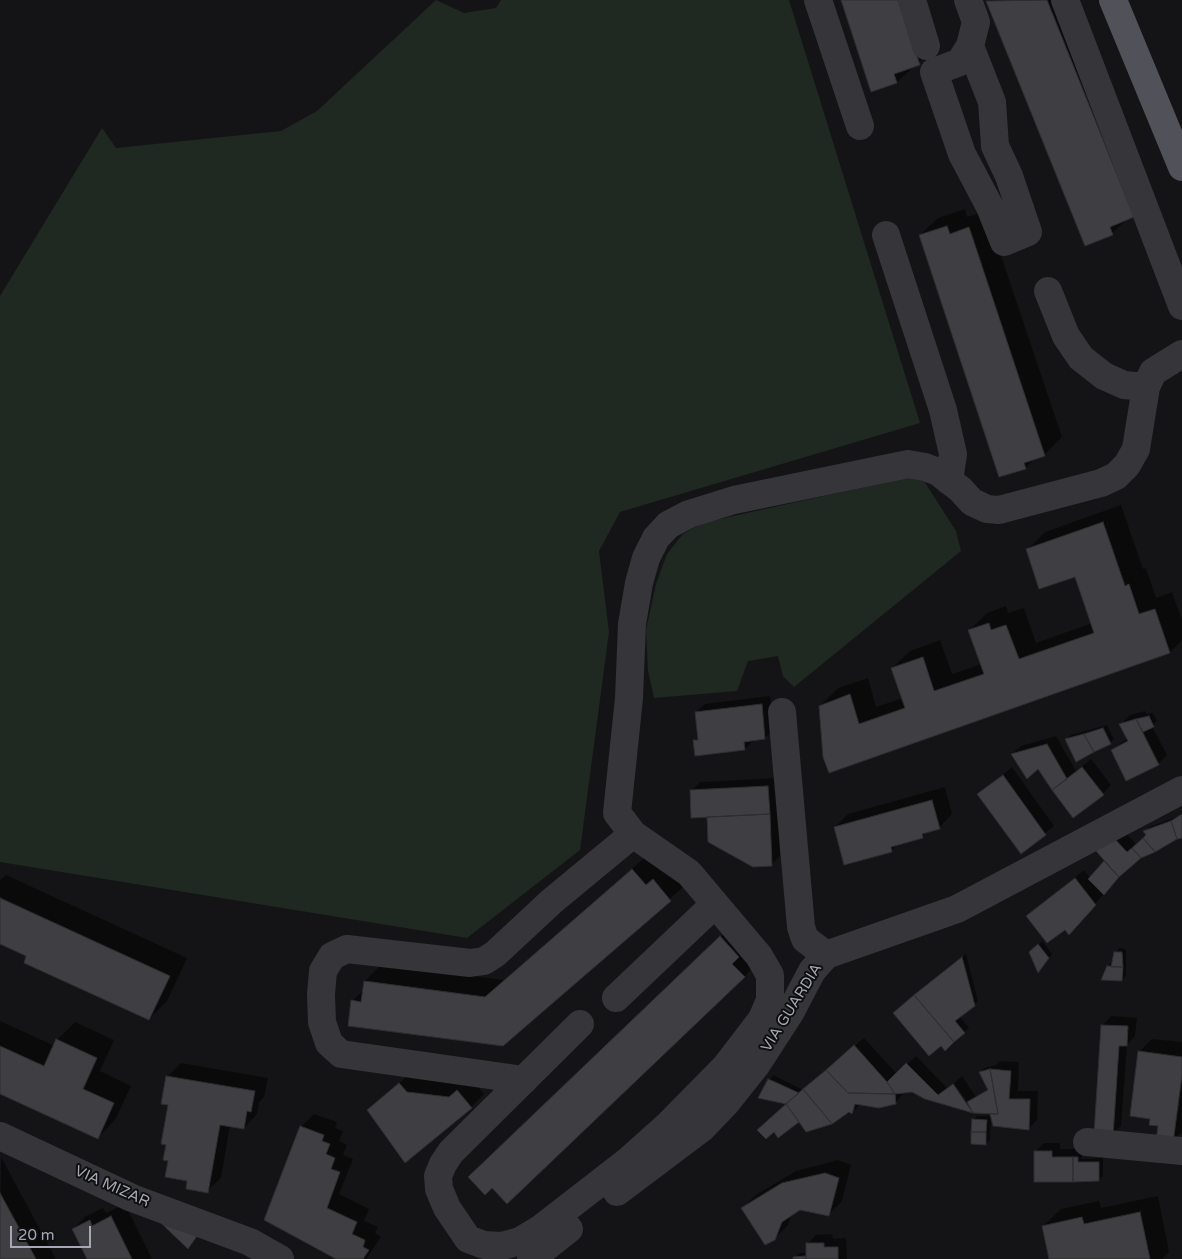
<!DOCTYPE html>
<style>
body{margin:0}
#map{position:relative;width:1182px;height:1259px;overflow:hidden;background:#141416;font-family:"Varela Round",sans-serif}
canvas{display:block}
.scale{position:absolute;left:10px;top:1226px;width:81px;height:22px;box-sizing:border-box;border:2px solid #a6a9b5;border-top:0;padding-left:6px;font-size:15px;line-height:18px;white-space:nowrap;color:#a6a9b5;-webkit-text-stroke:4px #0f0f11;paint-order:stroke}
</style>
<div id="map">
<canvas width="1182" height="1259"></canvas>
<div class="scale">20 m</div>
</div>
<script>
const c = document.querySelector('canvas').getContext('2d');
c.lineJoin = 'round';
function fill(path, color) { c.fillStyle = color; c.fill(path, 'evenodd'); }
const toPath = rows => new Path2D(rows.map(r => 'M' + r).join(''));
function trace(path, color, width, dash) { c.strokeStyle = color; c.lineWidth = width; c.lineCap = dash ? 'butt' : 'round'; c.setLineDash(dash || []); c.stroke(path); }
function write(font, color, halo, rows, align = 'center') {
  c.font = font + ' "Varela Round",sans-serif'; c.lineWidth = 4; c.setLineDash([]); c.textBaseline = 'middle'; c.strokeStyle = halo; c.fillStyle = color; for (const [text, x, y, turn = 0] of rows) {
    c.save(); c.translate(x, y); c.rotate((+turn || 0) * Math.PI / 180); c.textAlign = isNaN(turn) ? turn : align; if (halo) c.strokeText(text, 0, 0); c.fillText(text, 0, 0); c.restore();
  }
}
fill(toPath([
 [436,0,464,13,496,8,501,0,789,0,920,423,620,512,599,551,609,632,580,850,467,938,0,862,0,296,102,128,116,148,281,131,317,111],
 [914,476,924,481,956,531,961,551,794,687,783,676,778,656,748,661,737,691,654,698,648,671,646,630,656,584,667,554,683,534,702,523]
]), '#202822');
fill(toPath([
 [842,0,921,0,937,46,897,82,872,90],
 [988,0,1071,0,1151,198,1112,233],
 [965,209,967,217,986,211,1062,437,1044,455,1036,457,1026,468,1000,476,920,235,938,218],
 [1121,505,1143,569,1146,568,1156,598,1172,592,1182,620,1182,640,1170,652,830,772,820,706,838,688,868,678,876,707,903,698,892,668,910,651,940,640,952,674,982,664,970,630,987,613,1006,606,1008,613,1024,608,1036,643,1092,623,1075,575,1027,550,1045,532],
 [770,696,774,729,765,738,753,741,745,749,694,741,699,736,696,712,705,704],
 [1145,711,1146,714,1153,713,1157,721,1152,726,1167,755,1158,764,1112,750,1128,738,1121,724,1130,715],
 [1107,725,1114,739,1110,743,1067,739,1071,735],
 [1056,736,1076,771,1091,759,1111,785,1103,794,1012,754,1021,746],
 [1012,767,1054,826,1021,852,979,794],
 [777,778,780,856,771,865,708,816,691,791,700,782],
 [945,787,952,814,939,828,929,830,922,837,898,844,891,851,835,827,848,814],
 [1182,812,1182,836,1140,857,1121,874,1077,925,1065,928,1027,916,1084,870,1090,878,1106,860,1098,851,1122,829,1136,844,1147,835,1145,831,1149,827,1177,817],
 [650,853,688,883,502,1045,352,1001,364,990,365,981,382,964,504,980],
 [6,875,187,958,167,1001,149,1019,0,943,0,880],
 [738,920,761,959,744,977,487,1159],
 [1042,941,1052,954,1042,967,1030,953],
 [1119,948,1126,949,1126,976,1122,980,1108,967],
 [966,954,978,1001,959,1016,969,1028,945,1049,924,988],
 [1111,1016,1137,1018,1135,1036,1127,1045,1121,1126,1112,1134,1103,1025],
 [0,1021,55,1046,58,1039,75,1022,114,1040,100,1071,131,1086,115,1120,98,1138,0,1093],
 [864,1038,897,1074,916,1056,947,1088,952,1084,962,1099,965,1099,954,1083,962,1076,977,1099,994,1088,980,1072,984,1068,996,1065,1000,1061,1019,1062,1018,1091,1038,1091,1037,1120,1028,1129,992,1114,994,1112,974,1112,925,1098,912,1091,904,1092,896,1103,860,1104,851,1113,760,1097,773,1075,803,1090],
 [1152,1039,1182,1042,1182,1132,1172,1141,1151,1118,1139,1052],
 [181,1063,268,1078,264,1097,259,1102,257,1114,244,1128,230,1125,221,1178,207,1191,189,1180,170,1160,167,1144,168,1076],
 [413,1071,471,1078,484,1094,471,1107,368,1110],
 [314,1114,337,1122,335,1128,343,1131,339,1141,347,1145,343,1155,353,1159,339,1194,369,1209,364,1221,378,1227,375,1233,381,1237,366,1259,338,1259,301,1127],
 [977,1116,991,1116,990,1140,986,1144,973,1120],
 [1044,1143,1060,1143,1060,1149,1081,1149,1082,1159,1103,1158,1103,1176,1099,1180,1035,1152],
 [1,1157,56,1259,0,1259],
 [838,1160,851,1165,842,1201,828,1215,799,1208,792,1213,788,1225,774,1239,742,1208,756,1195,796,1171],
 [1158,1196,1169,1252,1162,1259,1050,1259,1043,1226,1061,1209,1099,1201,1101,1208],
 [125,1204,152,1259,88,1259,73,1229,86,1216,103,1208,106,1213],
 [832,1234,833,1239,846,1238,847,1259,795,1259,799,1253,807,1253,807,1244,816,1235]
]), '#0007');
const building = toPath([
 [841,0,898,0,920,65,894,74,897,83,871,92,841,0],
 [1047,0,1134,217,1110,227,1113,235,1085,246,986,1,1047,0],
 [947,226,950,234,969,227,1045,456,1024,463,1026,469,999,477,919,235,947,226],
 [1103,522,1125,586,1129,584,1139,614,1155,609,1170,653,829,773,823,757,819,706,850,694,859,724,905,708,891,668,923,657,934,691,984,674,968,630,989,623,991,630,1006,625,1019,659,1094,633,1075,577,1039,589,1026,549,1103,522],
 [762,704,765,739,744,742,745,750,695,756,693,740,698,740,695,712,762,704],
 [1149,716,1154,727,1143,732,1136,719,1149,716],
 [1136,719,1159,765,1126,781,1111,750,1128,741,1119,724,1136,719],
 [1103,728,1111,744,1094,752,1084,734,1103,728],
 [1084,734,1094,752,1076,762,1065,739,1084,734],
 [1047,744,1067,779,1052,790,1038,769,1027,779,1011,754,1047,744],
 [1082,767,1104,795,1073,818,1052,790,1082,767],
 [1003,775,1046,835,1021,854,977,794,1003,775],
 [768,786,770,814,691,818,690,790,768,786],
 [932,800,940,829,922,834,923,838,891,847,892,852,844,865,834,827,932,800],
 [770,814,772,866,753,867,708,842,707,817,770,814],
 [1182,814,1182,838,1177,839,1171,821,1182,814],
 [1171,821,1177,839,1155,852,1143,838,1146,835,1143,831,1171,821],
 [1113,837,1127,852,1132,848,1141,858,1119,877,1096,851,1113,837],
 [1143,838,1155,852,1141,858,1132,848,1143,838],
 [1104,861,1119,877,1104,895,1088,879,1104,861],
 [632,869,646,885,653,879,671,901,503,1046,348,1026,351,1000,361,1002,364,981,485,997,632,869],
 [1075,878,1096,905,1069,935,1065,930,1047,943,1026,916,1075,878],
 [0,898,170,976,149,1020,24,963,26,956,0,944,0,898],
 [720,936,739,957,732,964,745,977,507,1204,492,1188,485,1195,468,1177,720,936],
 [1038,944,1049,958,1038,973,1029,952,1038,944],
 [1114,952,1122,952,1123,967,1111,967,1114,952],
 [962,957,975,1006,955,1021,965,1033,954,1042,914,995,962,957],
 [1107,966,1123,967,1122,981,1101,980,1107,966],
 [914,995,954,1042,945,1051,941,1046,929,1056,893,1013,914,995],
 [1101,1025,1128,1026,1127,1046,1119,1046,1113,1136,1094,1134,1101,1025],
 [56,1039,97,1058,83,1089,114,1103,98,1139,0,1094,0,1046,44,1066,56,1039],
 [854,1045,887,1082,895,1094,848,1093,826,1070,854,1045],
 [1138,1051,1182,1057,1182,1075,1173,1143,1156,1141,1158,1126,1149,1125,1150,1119,1130,1116,1138,1051],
 [906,1063,938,1095,953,1084,973,1113,925,1099,912,1092,895,1094,887,1082,906,1063],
 [990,1069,998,1114,973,1113,967,1102,988,1090,979,1072,990,1069],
 [990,1069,1011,1071,1009,1099,1030,1099,1029,1130,993,1126,990,1114,998,1114,990,1069],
 [826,1070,848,1093,895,1094,896,1104,879,1108,855,1104,852,1114,849,1112,832,1124,803,1089,826,1070],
 [166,1076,255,1091,251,1112,247,1111,244,1129,220,1125,208,1193,186,1189,187,1181,165,1177,168,1161,163,1160,166,1145,161,1144,168,1105,161,1104,166,1076],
 [768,1079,775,1082,799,1093,786,1104,758,1098,768,1079],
 [399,1083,407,1092,449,1097,457,1090,472,1108,405,1163,367,1110,399,1083],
 [803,1089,832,1124,806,1132,799,1122,786,1104,803,1089],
 [786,1104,799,1122,778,1138,774,1132,766,1139,757,1130,786,1104],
 [972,1119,987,1120,986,1132,971,1132,972,1119],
 [300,1126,324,1135,322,1141,330,1144,326,1154,335,1158,331,1169,340,1172,327,1208,357,1222,352,1234,365,1240,363,1247,369,1250,363,1259,336,1259,264,1220,300,1126],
 [971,1132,986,1132,986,1145,971,1144,971,1132],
 [1034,1151,1052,1151,1052,1157,1073,1157,1073,1182,1034,1182,1034,1151],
 [1073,1157,1078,1157,1078,1162,1099,1162,1099,1181,1073,1182,1073,1157],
 [825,1173,839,1178,829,1216,800,1210,782,1222,775,1240,765,1245,741,1208,782,1183,825,1173],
 [0,1193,36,1259,0,1259,0,1193],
 [1140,1212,1150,1259,1049,1259,1042,1226,1082,1217,1084,1224,1140,1212],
 [111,1216,132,1259,87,1259,72,1229,90,1220,92,1226,111,1216],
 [162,1224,197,1236,188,1249,162,1224],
 [806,1243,824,1243,824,1247,838,1247,838,1259,806,1259,806,1243],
 [806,1256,806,1259,793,1259,793,1257,806,1256]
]);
fill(building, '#3e3e43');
trace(building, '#2e2e31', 1);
trace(toPath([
 [818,0,860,126],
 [912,0,926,46],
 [968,0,976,22,970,46,960,62,934,72,962,154,990,207,1004,242,1028,232,1009,176,995,146,992,102,970,46],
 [1065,0,1182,306],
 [886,235,943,410,953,454,949,481],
 [1048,291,1066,336,1081,358,1104,376,1124,385,1146,387],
 [782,712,801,927,805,939,826,955],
 [616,998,715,904],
 [580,1024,451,1152,443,1164,438,1176,439,1189,447,1208,468,1239,484,1245,502,1246,520,1241,540,1229,629,1160,667,1126,726,1066,762,1019,770,1000,770,975,759,956,689,873,633,834,617,813,629,698,632,624,639,583,646,558,656,538,668,525,689,514,734,500,908,464,925,467,938,472,960,489,972,502,987,509,999,510,1101,483,1116,476,1127,465,1136,449,1146,387,1153,372,1182,354],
 [524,1080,341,1054,329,1043,322,1022,321,994,323,971,332,956,347,949,470,963,484,961,495,954,552,901,633,834],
 [0,1136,132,1198,250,1242,280,1259],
 [1087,1142,1182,1151],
 [617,1192,702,1128,726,1103,757,1064,790,1013,812,971,826,955,957,909,1182,790],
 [531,1259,569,1229]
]), '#35353a', 28);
trace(toPath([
 [1113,0,1182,167]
]), '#515259', 28);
write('15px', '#a6a9b5', '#0f0f11', [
 ["VIA GUARDIA",792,1008,-58],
 ["VIA MIZAR",112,1187,24]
]);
</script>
